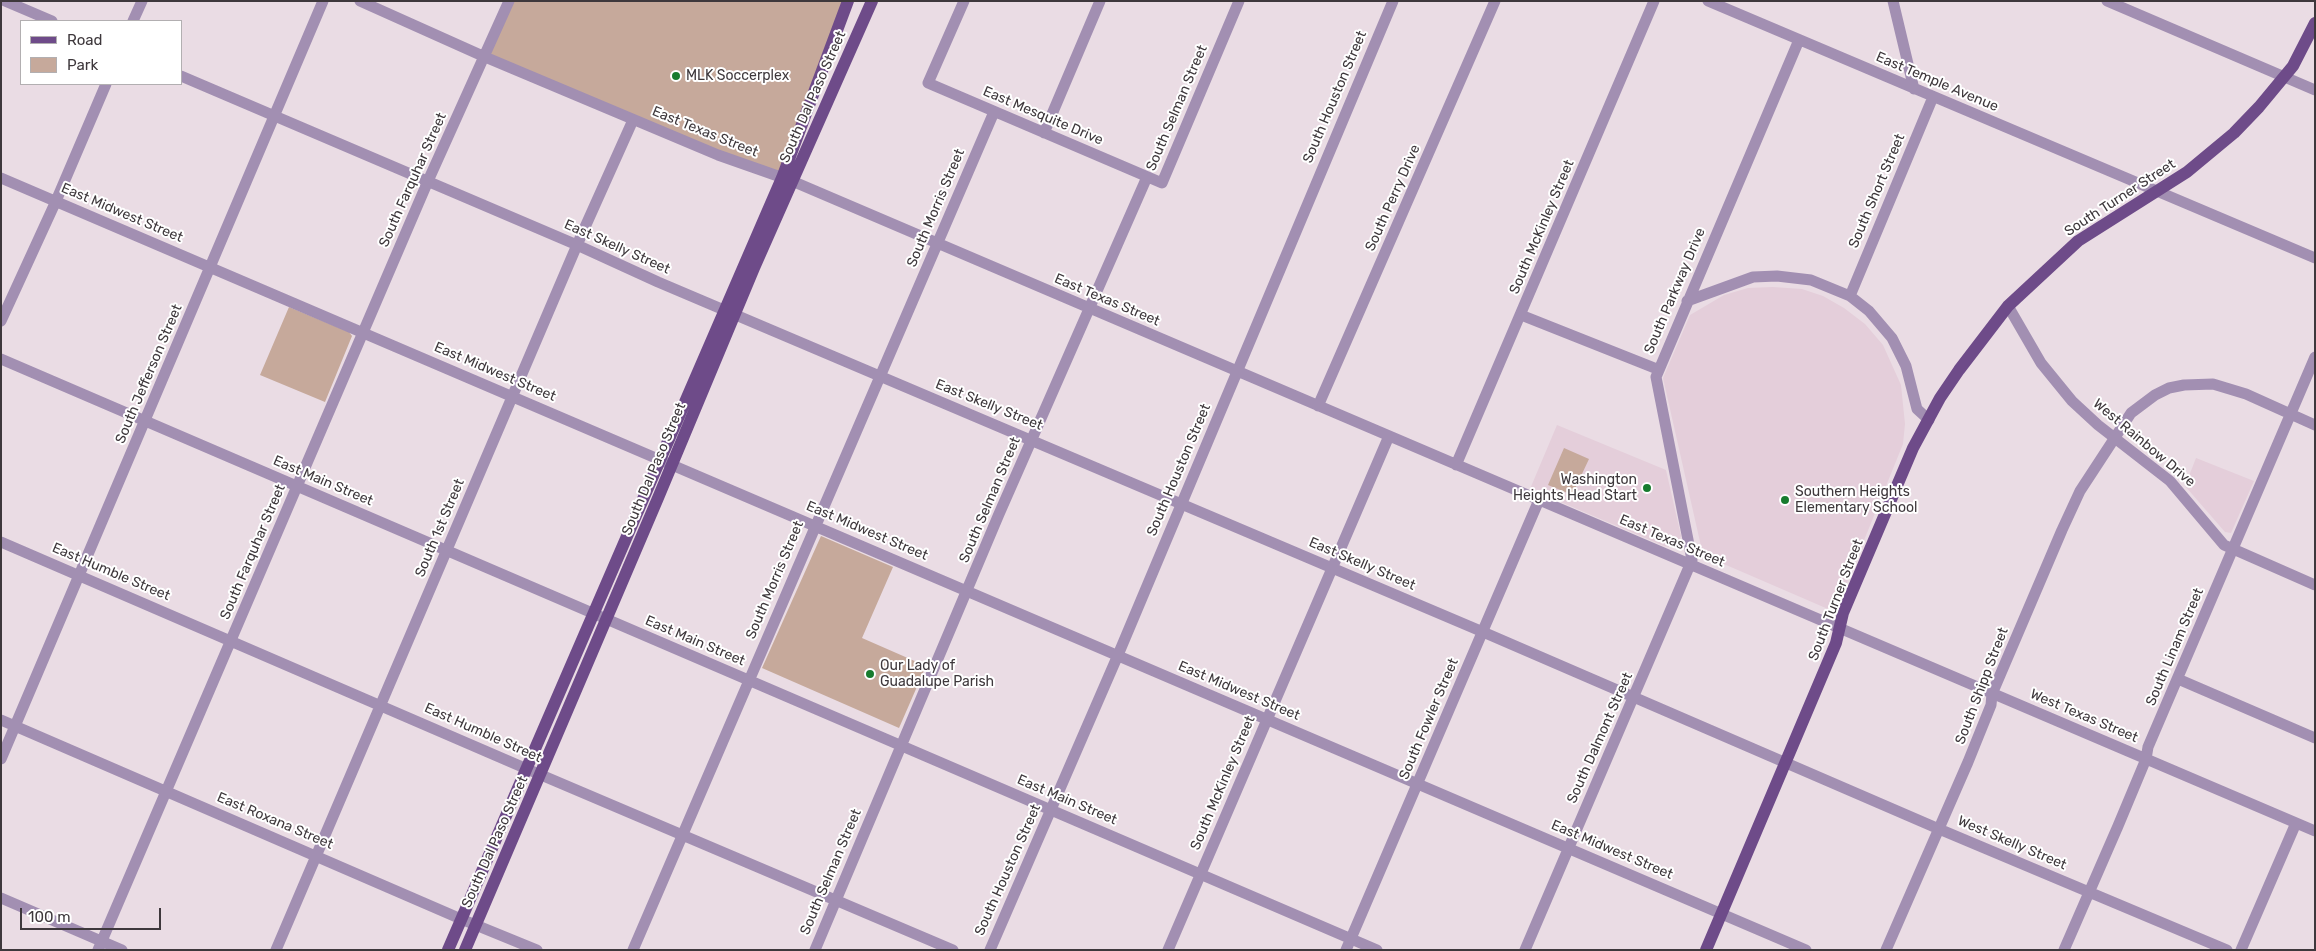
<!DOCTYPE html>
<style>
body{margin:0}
#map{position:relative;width:2316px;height:951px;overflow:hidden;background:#eadce4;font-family:Rubik,sans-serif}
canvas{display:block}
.frame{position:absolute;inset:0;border:2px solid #3e383c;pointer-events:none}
.legend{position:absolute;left:20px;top:20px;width:162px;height:65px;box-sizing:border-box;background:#fff;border:1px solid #b2afb1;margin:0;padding:6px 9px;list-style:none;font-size:15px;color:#3e383c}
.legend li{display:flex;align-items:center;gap:10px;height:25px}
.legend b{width:25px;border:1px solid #b2afb1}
.scale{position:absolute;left:20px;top:908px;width:141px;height:22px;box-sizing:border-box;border:2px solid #3e383c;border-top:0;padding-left:6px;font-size:15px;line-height:18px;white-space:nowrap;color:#3e383c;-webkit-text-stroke:4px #fff;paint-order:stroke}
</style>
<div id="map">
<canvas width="2316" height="951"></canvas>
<div class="frame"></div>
<ul class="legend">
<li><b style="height:6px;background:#6e4b89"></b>Road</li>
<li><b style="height:14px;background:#c6a99b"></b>Park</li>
</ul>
<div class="scale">100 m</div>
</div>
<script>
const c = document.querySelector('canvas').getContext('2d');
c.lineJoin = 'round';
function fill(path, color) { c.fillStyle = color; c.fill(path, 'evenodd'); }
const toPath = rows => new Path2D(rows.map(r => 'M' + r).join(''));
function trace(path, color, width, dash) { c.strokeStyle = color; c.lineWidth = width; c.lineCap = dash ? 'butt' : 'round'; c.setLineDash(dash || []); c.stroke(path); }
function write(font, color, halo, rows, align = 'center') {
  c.font = font + ' Rubik,sans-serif'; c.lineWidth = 4; c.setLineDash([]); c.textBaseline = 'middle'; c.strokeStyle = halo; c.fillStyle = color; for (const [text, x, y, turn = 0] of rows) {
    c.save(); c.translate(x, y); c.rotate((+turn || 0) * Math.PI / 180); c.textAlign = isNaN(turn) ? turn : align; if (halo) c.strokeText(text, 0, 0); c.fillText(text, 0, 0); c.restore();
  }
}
fill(toPath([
 [1773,287,1802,289,1823,296,1844,308,1865,324,1883,345,1901,385,1905,424,1903,444,1835,612,1703,555,1663,378,1690,315,1724,295,1748,288],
 [1557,425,1666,470,1681,536,1677,544,1669,547,1664,546,1530,489],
 [2196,458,2254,481,2231,533,2225,532,2185,486]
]), '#e4ceda');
fill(toPath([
 [509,1,848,1,782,178,485,57],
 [289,307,349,332,352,336,325,402,260,375],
 [1564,448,1589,459,1573,493,1570,494,1548,485],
 [821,536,893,567,862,638,926,666,899,728,762,668]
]), '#c6a99b');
trace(toPath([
 [5,1,52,21],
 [360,1,485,57,718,155,792,181,2315,831],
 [964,1,928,83,1162,183,1239,1],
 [1708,1,2315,258],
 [1893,1,1914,89],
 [2107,1,2315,90],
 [133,21,142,1],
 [181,76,577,245,658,282,1483,632,1939,829,2227,950],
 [1044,133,1100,1],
 [1,178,1806,950],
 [1850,296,1933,97],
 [1687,301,1753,277,1777,276,1811,280,1850,296,1869,311,1892,338,1906,366,1917,409,1929,420],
 [2008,306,2041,363,2072,401,2098,425,2170,481,2224,545,2315,585],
 [1521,315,1657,369],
 [1,321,56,201,106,84],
 [1,359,1377,950],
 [1318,406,1495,1],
 [1456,465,1654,1],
 [1,542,527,769,953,950],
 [2178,679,2315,738],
 [1,720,461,919,537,950],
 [1,759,323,1],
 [1,898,122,950],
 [98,950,428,181,509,1],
 [276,950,577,245,633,120],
 [633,950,994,112],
 [815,950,999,514,1147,177],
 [990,950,1118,655,1393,1],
 [1168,950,1389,436],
 [1346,950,1539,500],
 [1525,950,1692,560,1656,377,1799,40],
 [1886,950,1968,762,1991,705,1992,694,2062,530,2080,491,2131,413,2155,395,2169,388,2184,385,2213,384,2246,394,2315,425],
 [2064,950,2118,826,2146,759,2148,747,2315,357],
 [2241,950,2296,823]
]), '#a28fb2', 11);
trace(toPath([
 [448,950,782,178,848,1],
 [465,950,658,498,754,268,872,1],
 [1706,950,1836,643,1843,613,1913,448,1940,398,1959,370,2008,306,2078,241,2187,172,2234,133,2259,107,2293,66,2315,23]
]), '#6e4b89', 12);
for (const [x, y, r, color] of [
 [676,76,5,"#177b2e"],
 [1647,488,5,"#177b2e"],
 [1785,500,5,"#177b2e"],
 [870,674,5,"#177b2e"]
]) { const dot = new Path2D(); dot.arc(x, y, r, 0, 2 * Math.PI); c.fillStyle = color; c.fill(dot); trace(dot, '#fff', 2); }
write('14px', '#3e383c', '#fff', [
 ["MLK Soccerplex",686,76],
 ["Washington",1637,480,"right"],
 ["Heights Head Start",1637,496,"right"],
 ["Southern Heights",1795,492],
 ["Elementary School",1795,508],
 ["Our Lady of",880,666],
 ["Guadalupe Parish",880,682]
], 'left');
write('14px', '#3e383c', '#fff', [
 ["East Temple Avenue",1937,82,23],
 ["South Dal Paso Street",813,97,-66],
 ["South Houston Street",1335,97,-67],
 ["South Selman Street",1177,108,-67],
 ["East Mesquite Drive",1043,116,23],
 ["East Texas Street",705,132,22],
 ["South Farquhar Street",413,180,-66],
 ["South Short Street",1877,191,-67],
 ["South Perry Drive",1393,198,-66],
 ["South Turner Street",2120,198,-33],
 ["South Morris Street",936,208,-67],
 ["East Midwest Street",122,213,23],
 ["South McKinley Street",1542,227,-67],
 ["East Skelly Street",617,247,24],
 ["South Parkway Drive",1675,291,-67],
 ["East Texas Street",1107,300,23],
 ["East Midwest Street",495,372,23],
 ["South Jefferson Street",149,374,-67],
 ["East Skelly Street",989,405,22],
 ["West Rainbow Drive",2144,443,40],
 ["South Dal Paso Street",654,469,-67],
 ["South Houston Street",1179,470,-67],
 ["East Main Street",323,481,23],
 ["South Selman Street",990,500,-67],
 ["South 1st Street",440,528,-67],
 ["East Midwest Street",867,531,23],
 ["East Texas Street",1672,541,23],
 ["South Farquhar Street",253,552,-67],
 ["East Skelly Street",1362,564,23],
 ["East Humble Street",111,572,23],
 ["South Morris Street",775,580,-67],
 ["South Turner Street",1836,600,-69],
 ["East Main Street",695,641,23],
 ["South Linam Street",2175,647,-67],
 ["South Shipp Street",1982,686,-69],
 ["East Midwest Street",1239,691,23],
 ["West Texas Street",2084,716,23],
 ["South Fowler Street",1429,719,-67],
 ["East Humble Street",483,733,24],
 ["South Dalmont Street",1600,738,-66],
 ["South McKinley Street",1223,783,-67],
 ["East Main Street",1067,800,23],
 ["East Roxana Street",275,821,23],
 ["South Dal Paso Street",495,842,-66],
 ["West Skelly Street",2012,843,23],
 ["East Midwest Street",1612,850,23],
 ["South Houston Street",1008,870,-66],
 ["South Selman Street",831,872,-67]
]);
</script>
